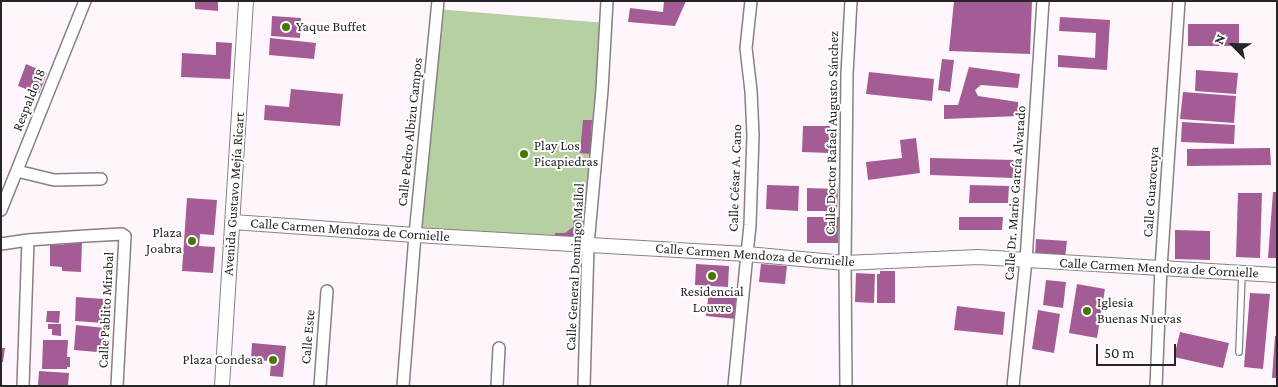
<!DOCTYPE html>
<meta charset="utf-8">
<style>
body{margin:0}
#map{position:relative;width:1278px;height:387px;overflow:hidden;background:#fef6fc;font-family:"Crimson Pro",serif}
canvas{display:block}
.frame{position:absolute;inset:0;border:2px solid #282527;pointer-events:none}
.north{position:absolute;left:1208px;top:20px;width:50px;height:50px;-webkit-text-stroke:4px #fff;paint-order:stroke;rotate:293deg;font-size:14px;font-weight:700;line-height:20px;text-align:center;color:#282527}
.north::after{content:'';display:block;margin:auto;width:18px;height:22px;background:#282527;clip-path:polygon(50% 0,100% 100%,50% 72%,0 100%)}
.scale{position:absolute;left:1096px;top:344px;width:80px;height:22px;box-sizing:border-box;border:2px solid #282527;border-top:0;padding-left:6px;font-size:15px;line-height:18px;white-space:nowrap;color:#282527;-webkit-text-stroke:4px #fff;paint-order:stroke}
</style>
<div id="map">
<canvas width="1278" height="387"></canvas>
<div class="frame"></div>
<div class="north">N</div>
<div class="scale">50 m</div>
</div>
<script>
const c = document.querySelector('canvas').getContext('2d');
c.lineJoin = 'round';
function fill(path, color) { c.fillStyle = color; c.fill(path, 'evenodd'); }
const toPath = rows => new Path2D(rows.map(r => 'M' + r).join(''));
function trace(path, color, width, dash) { c.strokeStyle = color; c.lineWidth = width; c.lineCap = dash ? 'butt' : 'round'; c.setLineDash(dash || []); c.stroke(path); }
function write(font, color, halo, rows, align = 'center') {
  c.font = font + ' "Crimson Pro",serif'; c.lineWidth = 4; c.setLineDash([]); c.textBaseline = 'middle'; c.strokeStyle = halo; c.fillStyle = color; for (const [text, x, y, turn = 0] of rows) {
    c.save(); c.translate(x, y); c.rotate((+turn || 0) * Math.PI / 180); c.textAlign = isNaN(turn) ? turn : align; if (halo) c.strokeText(text, 0, 0); c.fillText(text, 0, 0); c.restore();
  }
}
fill(toPath([
 [437,9,606,23,588,245,415,235]
]), '#b6d0a1');
fill(toPath([
 [195,1,218,1,218,11,195,9],
 [664,1,686,1,675,26,628,22,630,8,663,12],
 [954,1,1032,1,1030,54,949,51],
 [272,16,301,18,300,38,271,36],
 [1060,17,1110,20,1107,70,1058,67,1058,55,1095,58,1096,33,1059,31],
 [1188,24,1239,24,1239,46,1188,46],
 [270,38,316,43,314,59,269,55],
 [216,42,232,43,230,79,181,77,182,53,216,55],
 [942,59,954,60,950,92,938,90],
 [26,64,47,73,39,94,18,86],
 [969,67,1020,74,1018,88,981,85,975,90,978,96,1018,102,1019,116,944,119,944,105,958,105],
 [1196,70,1238,73,1236,94,1195,91],
 [869,72,934,79,932,101,866,94],
 [291,89,343,94,340,126,264,120,265,105,289,107],
 [1183,92,1236,96,1234,123,1180,119],
 [583,120,592,120,590,154,580,153],
 [1182,122,1235,125,1234,144,1181,142],
 [803,126,830,126,830,153,802,152],
 [916,138,920,173,868,180,866,162,902,158,900,140],
 [1270,148,1271,165,1187,166,1187,149],
 [930,158,1015,160,1014,178,930,175],
 [767,185,799,186,798,211,766,209],
 [970,185,1009,186,1008,203,969,203],
 [807,188,838,189,837,211,807,211],
 [1273,192,1277,192,1277,258,1268,258],
 [1238,193,1262,193,1260,258,1236,257],
 [187,198,217,200,214,235,200,234,199,246,215,247,213,273,182,271],
 [574,214,583,215,581,235,577,239,555,239,555,233,565,233,573,227],
 [807,217,839,217,838,243,807,243],
 [959,217,1003,217,1002,230,959,230],
 [1175,230,1210,231,1210,260,1175,259],
 [1036,239,1067,241,1065,258,1035,256],
 [64,240,82,241,81,272,62,271,62,267,50,266,50,244,64,245],
 [696,264,729,266,728,287,695,285],
 [761,264,787,266,785,284,759,282],
 [880,271,895,271,895,303,877,303,877,274,880,274],
 [856,273,875,274,874,303,855,302],
 [1046,280,1066,282,1063,308,1043,305],
 [1077,284,1105,289,1097,338,1069,333],
 [709,290,740,292,737,319,706,316],
 [1250,293,1270,294,1263,369,1244,367],
 [76,297,105,299,103,323,75,321],
 [957,306,1005,312,1003,335,954,330],
 [1038,310,1060,314,1054,353,1032,349],
 [47,311,60,311,59,323,46,322],
 [48,324,61,324,61,336,52,335,52,329,48,329],
 [76,325,105,328,103,346,97,347,97,352,74,350],
 [1180,332,1229,343,1223,368,1174,357],
 [1275,336,1277,336,1277,378,1272,378],
 [43,340,68,340,67,357,70,357,70,367,67,367,67,369,42,369],
 [252,343,286,346,283,377,270,376,271,361,251,360],
 [1,348,5,348,3,362,1,362],
 [39,371,69,373,68,386,38,386]
]), '#a35d94');
const service = toPath([
 [1239,352,1242,273]
]);
const minor = toPath([
 [17,171,54,180,101,179],
 [1,210,85,1],
 [1,244,28,240,86,236,122,234,125,236,117,386],
 [23,386,28,240],
 [320,386,327,291],
 [403,386,415,235,438,1],
 [497,386,499,348],
 [584,386,588,245,602,90,607,1],
 [734,386,747,254,750,225,753,135,751,91,746,48,751,1],
 [846,386,845,263,847,74,851,1],
 [1013,386,1026,260,1043,1],
 [1156,386,1161,268,1179,1]
]);
const tertiary = toPath([
 [233,222,415,235,747,254,845,263,978,257,1277,275],
 [222,386,246,1]
]);
trace(service, '#878185', 8);
trace(minor, '#878185', 14);
trace(tertiary, '#878185', 16);
trace(service, '#fff', 5.5);
trace(minor, '#fff', 11);
trace(tertiary, '#fff', 14);
for (const [x, y, r, color] of [
 [286,27,5,"#477800"],
 [524,154,5,"#477800"],
 [192,241,5,"#477800"],
 [712,276,5,"#477800"],
 [1087,311,5,"#477800"],
 [273,360,5,"#477800"]
]) { const dot = new Path2D(); dot.arc(x, y, r, 0, 2 * Math.PI); c.fillStyle = color; c.fill(dot); trace(dot, '#fff', 2); }
write('14px', '#282527', '#fff', [
 ["Yaque Buffet",296,27],
 ["Play Los",534,146],
 ["Picapiedras",534,162],
 ["Plaza",182,233,"right"],
 ["Joabra",182,249,"right"],
 ["Residencial",712,292,"center"],
 ["Louvre",712,308,"center"],
 ["Iglesia",1097,303],
 ["Buenas Nuevas",1097,319],
 ["Plaza Condesa",263,360,"right"]
], 'left');
write('14px', '#282527', '#fff', [
 ["Respaldo 18",29,100,-68],
 ["Calle Pedro Albizu Campos",410,132,-84],
 ["Calle Doctor Rafael Augusto Sánchez",832,133,-89],
 ["Calle César A. Cano",735,178,-88],
 ["Calle Guarocuya",1151,192,-86],
 ["Calle Dr. Mario García Alvarado",1015,193,-86],
 ["Avenida Gustavo Mejía Ricart",234,194,-86],
 ["Calle Carmen Mendoza de Cornielle",350,230,4],
 ["Calle Carmen Mendoza de Cornielle",755,255,4],
 ["Calle General Domingo Mallol",575,267,-87],
 ["Calle Carmen Mendoza de Cornielle",1159,268,3],
 ["Calle Pablito Mirabal",106,310,-87],
 ["Calle Este",308,337,-85]
]);
</script>
